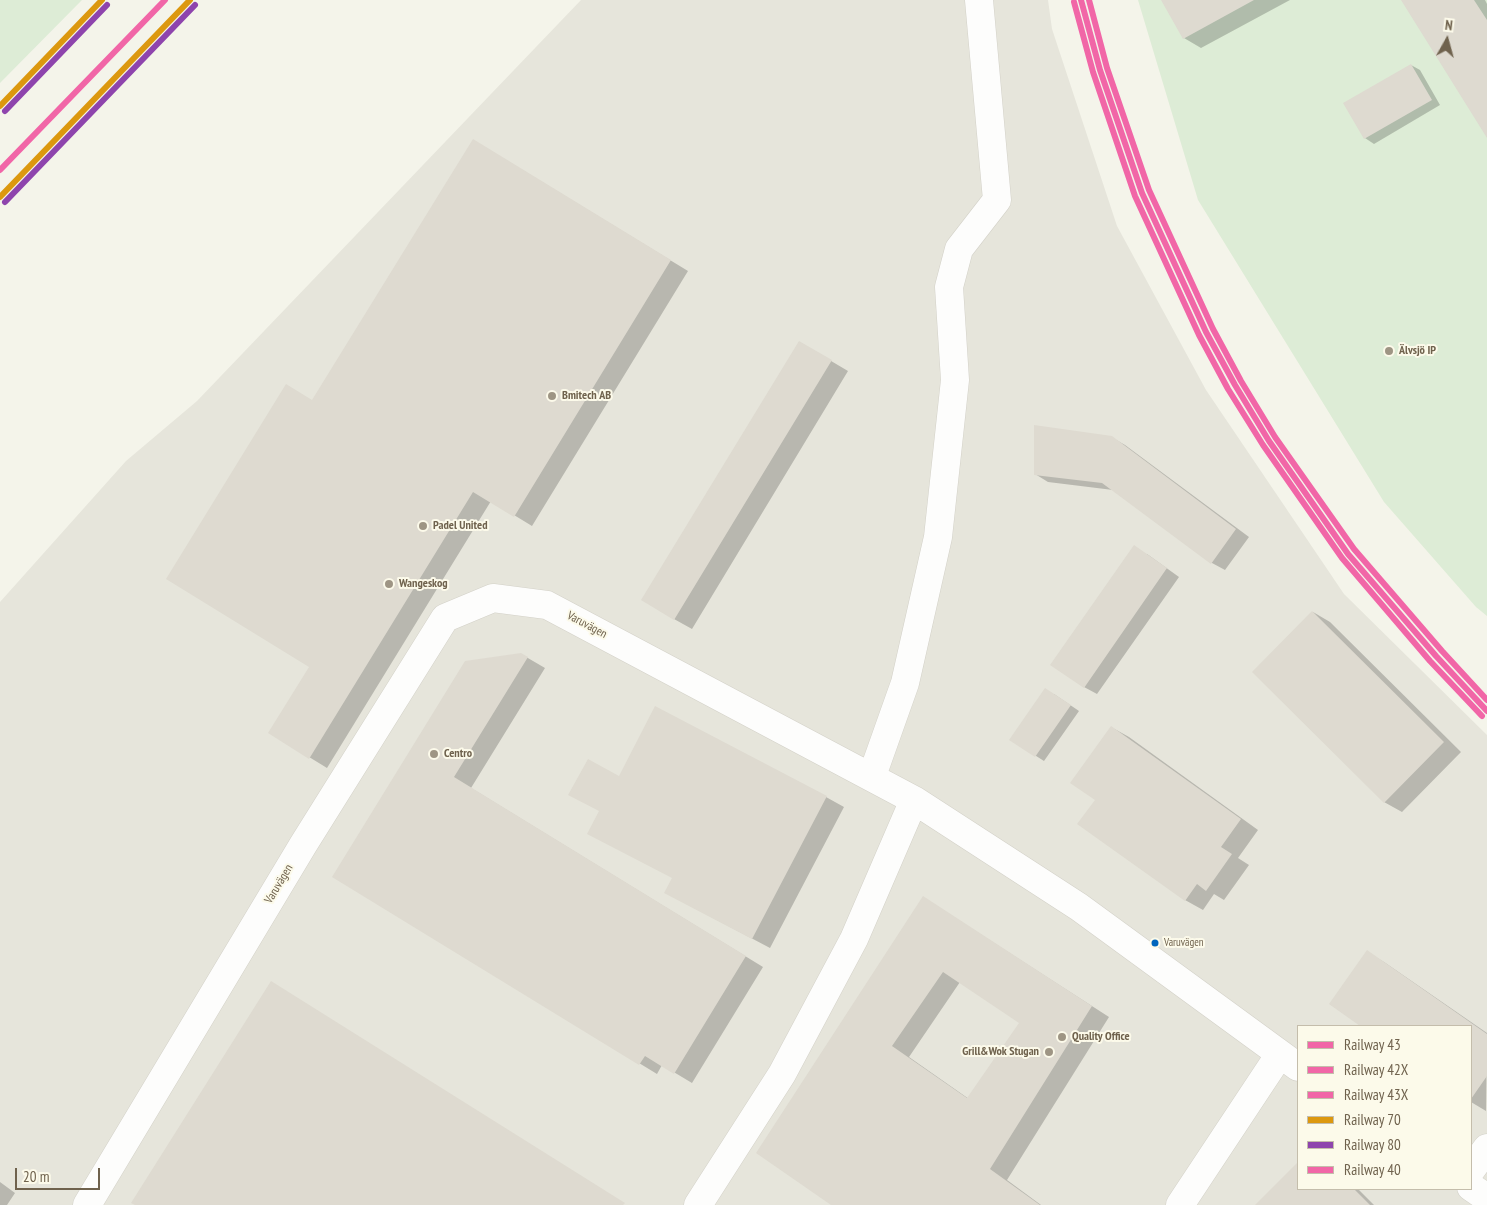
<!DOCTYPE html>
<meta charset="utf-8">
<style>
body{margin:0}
#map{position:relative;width:1487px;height:1205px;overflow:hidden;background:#f4f4ea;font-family:"PT Sans Narrow",sans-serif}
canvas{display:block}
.legend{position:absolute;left:1297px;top:1025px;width:175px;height:165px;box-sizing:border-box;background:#fcfaea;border:1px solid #c4bdab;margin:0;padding:6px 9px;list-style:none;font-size:15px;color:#6f624d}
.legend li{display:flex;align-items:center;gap:10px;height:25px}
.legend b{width:25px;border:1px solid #c4bdab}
.north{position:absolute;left:1422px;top:15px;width:50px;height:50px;-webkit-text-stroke:4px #fcfaea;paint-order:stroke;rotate:7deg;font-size:14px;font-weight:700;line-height:20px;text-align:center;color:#6f624d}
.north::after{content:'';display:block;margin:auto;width:18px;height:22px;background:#6f624d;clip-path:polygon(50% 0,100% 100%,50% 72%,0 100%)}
.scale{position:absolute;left:15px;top:1168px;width:85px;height:22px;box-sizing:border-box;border:2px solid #6f624d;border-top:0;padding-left:6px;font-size:15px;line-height:18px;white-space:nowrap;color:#6f624d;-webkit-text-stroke:4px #fcfaea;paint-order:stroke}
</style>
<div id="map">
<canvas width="1487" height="1205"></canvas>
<ul class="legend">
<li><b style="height:6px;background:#f166a7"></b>Railway 43</li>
<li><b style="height:6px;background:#f166a7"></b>Railway 42X</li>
<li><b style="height:6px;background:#f166a7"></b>Railway 43X</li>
<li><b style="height:6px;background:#dc980f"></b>Railway 70</li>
<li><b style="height:6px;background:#8e44ad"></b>Railway 80</li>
<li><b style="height:6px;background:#f166a7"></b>Railway 40</li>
</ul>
<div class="north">N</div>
<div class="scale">20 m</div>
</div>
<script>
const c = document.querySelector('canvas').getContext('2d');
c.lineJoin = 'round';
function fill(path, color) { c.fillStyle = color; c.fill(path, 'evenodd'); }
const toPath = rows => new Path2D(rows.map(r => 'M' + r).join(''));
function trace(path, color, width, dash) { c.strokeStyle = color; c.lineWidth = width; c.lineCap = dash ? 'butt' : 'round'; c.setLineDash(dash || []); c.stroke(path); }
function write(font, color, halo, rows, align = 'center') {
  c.font = font + ' "PT Sans Narrow",sans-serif'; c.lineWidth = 4; c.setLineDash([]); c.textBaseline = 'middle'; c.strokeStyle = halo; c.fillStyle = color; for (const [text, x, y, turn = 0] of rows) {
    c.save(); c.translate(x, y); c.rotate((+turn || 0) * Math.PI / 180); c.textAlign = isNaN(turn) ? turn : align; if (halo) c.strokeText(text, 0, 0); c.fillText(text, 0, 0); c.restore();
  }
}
fill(toPath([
 [581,0,1048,0,1052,29,1117,226,1206,390,1344,594,1487,735,1487,1205,0,1205,0,602,126,461,197,401],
 [1298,1026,1471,1026,1471,1189,1298,1189]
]), '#e6e5db');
fill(toPath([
 [0,0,82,0,0,83],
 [1138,0,1487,0,1487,616,1476,607,1384,502,1198,200]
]), '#ddecd6');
fill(toPath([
 [1163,0,1290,0,1201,48,1184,38],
 [1403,0,1485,0,1487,4,1487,135],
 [1411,65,1420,70,1440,105,1374,144,1365,138,1345,103],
 [491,151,688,271,532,526,491,501,327,768,270,733,310,667,313,401],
 [799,342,848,371,692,629,674,619],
 [1111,437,1125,445,1249,537,1225,570,1212,563,1113,490,1048,482,1035,474],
 [1147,554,1179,577,1097,694,1084,687],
 [1313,612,1330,622,1461,752,1402,812,1384,802],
 [521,654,545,668,471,788,763,967,692,1083,662,1065,657,1074,334,877],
 [1054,694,1079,711,1044,761,1011,740],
 [1111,727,1129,737,1258,830,1238,858,1249,865,1224,900,1214,894,1203,910,1185,900,1097,800],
 [620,778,826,797,844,807,770,948,683,902,673,878],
 [924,898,1109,1017,1007,1180,1041,1205,834,1205],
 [960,982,1021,1023,969,1099,909,1057],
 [1367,952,1384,962,1487,1033,1486,1111,1471,1102,1471,1026,1362,1026,1330,1004],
 [1298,1163,1298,1189,1358,1189,1374,1205,1257,1205],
 [0,1182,15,1193,7,1205,0,1205]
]), '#0003');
fill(toPath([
 [1161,0,1254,0,1183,39],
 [1401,0,1474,0,1487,20,1487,138],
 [1411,64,1432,100,1364,139,1343,103],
 [473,139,671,260,514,517,473,492,309,759,268,733,309,667,166,579,286,384,312,400],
 [799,341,832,360,674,620,641,600],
 [1034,425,1112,436,1236,529,1211,564,1102,483,1034,475],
 [1134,545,1167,568,1084,688,1050,665],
 [1312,611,1444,742,1384,803,1252,672],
 [521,653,528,657,454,777,746,956,674,1074,645,1056,639,1065,332,877,465,661],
 [1045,688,1071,705,1035,757,1009,740],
 [655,706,827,796,752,939,664,893,672,878,587,834,599,811,568,795,588,759,619,776],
 [1111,726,1241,819,1221,847,1232,854,1206,891,1197,884,1185,901,1077,824,1095,800,1070,783],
 [923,896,1092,1006,990,1169,1040,1205,831,1205,756,1153],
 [943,972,1019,1023,967,1098,892,1046],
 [1367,950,1487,1034,1487,1076,1471,1099,1471,1026,1360,1026,1329,1004],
 [271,981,625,1203,623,1205,135,1205,131,1203],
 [1298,1162,1298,1189,1354,1189,1370,1205,1255,1205]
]), '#dedad0');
const minor = toPath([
 [872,776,905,683,938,537,955,380,949,287,959,249,997,200,979,0],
 [1471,1170,1487,1148],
 [1471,1187,1487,1198],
 [87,1205,303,845,445,618,493,598,547,605,914,800,1079,907,1298,1067],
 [698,1205,782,1074,854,939,914,800],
 [1180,1205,1280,1054]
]);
trace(minor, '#d3d1c8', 29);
trace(minor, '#fdfdfc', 28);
trace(toPath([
 [1081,0,1100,70,1142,193,1206,332,1235,385,1269,441,1348,554,1436,656,1487,711]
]), '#f166a7', 6);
trace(toPath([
 [1074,2,1093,72,1135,196,1199,335,1228,389,1263,445,1342,558,1430,661,1482,716]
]), '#f166a7', 6);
trace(toPath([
 [1089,0,1107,68,1149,190,1213,329,1241,381,1275,437,1354,549,1442,651,1487,700]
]), '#f166a7', 6);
trace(toPath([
 [0,106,102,0],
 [0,197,190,0]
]), '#dc980f', 6);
trace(toPath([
 [5,111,107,5],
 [5,202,195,5]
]), '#8e44ad', 6);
trace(toPath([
 [0,170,165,0]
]), '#f166a7', 6);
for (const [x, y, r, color] of [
 [1389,351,5,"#9e9584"],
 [552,396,5,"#9e9584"],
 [423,526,5,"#9e9584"],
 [389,584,5,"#9e9584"],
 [434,754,5,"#9e9584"],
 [1155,943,4.5,"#0065bd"],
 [1062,1037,5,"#9e9584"],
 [1049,1052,5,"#9e9584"]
]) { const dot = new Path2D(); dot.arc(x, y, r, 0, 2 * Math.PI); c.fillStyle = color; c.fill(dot); trace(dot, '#fcfaea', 2); }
write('11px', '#6f624d', '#fcfaea', [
 ["Varuvägen",1164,943]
], 'left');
write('bold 12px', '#6f624d', '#fcfaea', [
 ["Älvsjö IP",1399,351],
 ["Bmitech AB",562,396],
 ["Padel United",433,526],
 ["Wangeskog",399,584],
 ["Centro",444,754],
 ["Quality Office",1072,1037],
 ["Grill&Wok Stugan",1039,1052,"right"]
], 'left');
write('12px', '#6f624d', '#fcfaea', [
 ["Varuvägen",587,625,28],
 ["Varuvägen",279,884,-59]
]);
</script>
